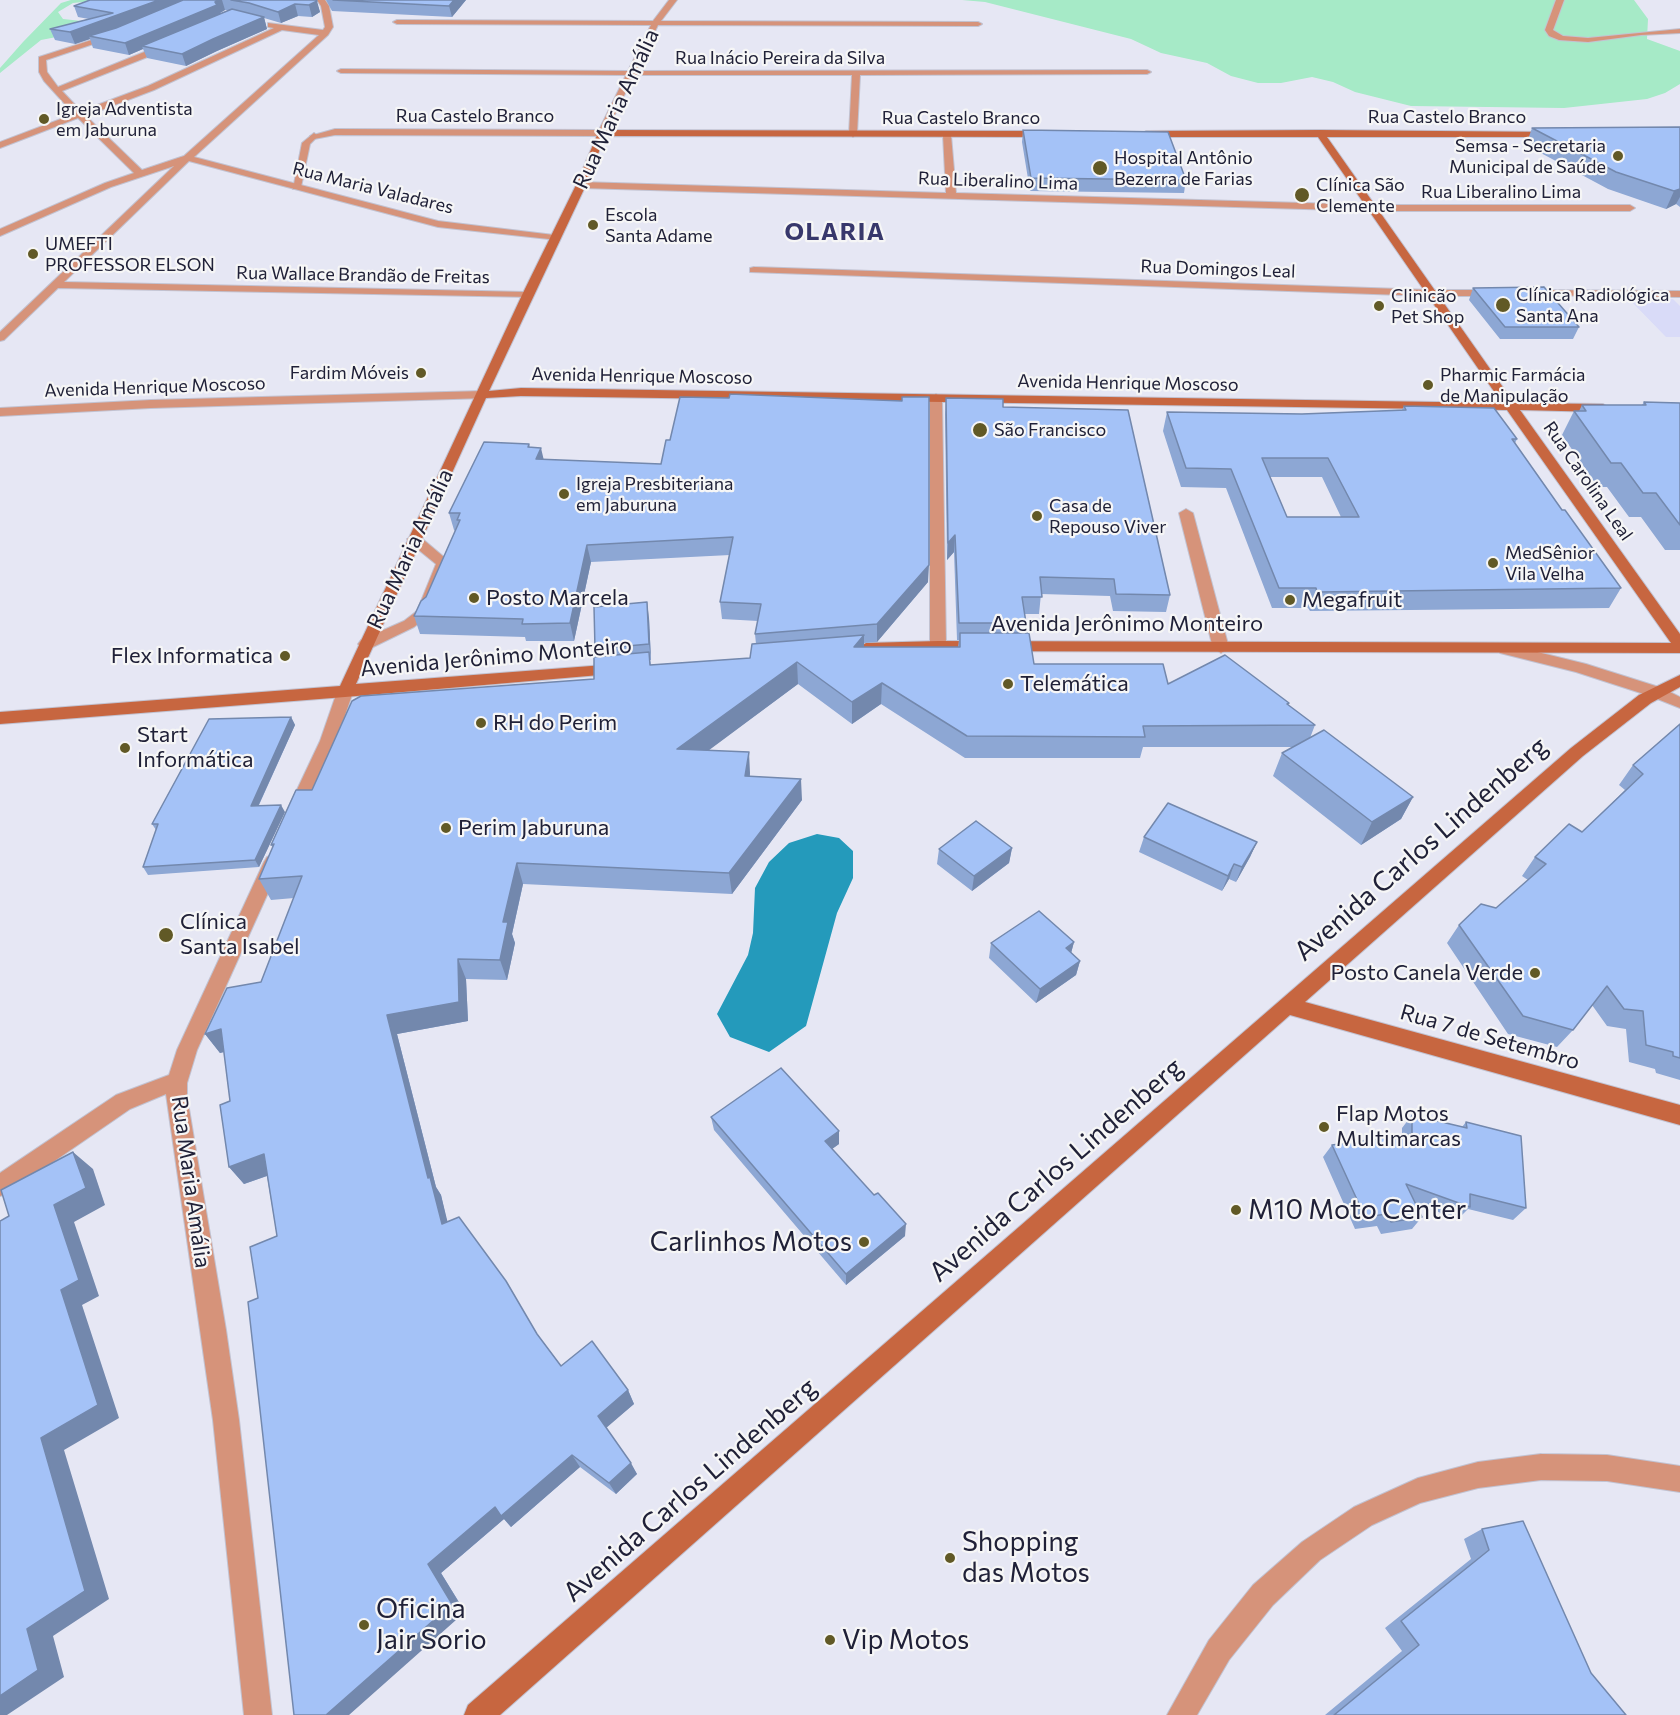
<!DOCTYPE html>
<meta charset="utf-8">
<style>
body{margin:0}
canvas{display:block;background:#e6e7f4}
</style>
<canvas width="1680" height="1715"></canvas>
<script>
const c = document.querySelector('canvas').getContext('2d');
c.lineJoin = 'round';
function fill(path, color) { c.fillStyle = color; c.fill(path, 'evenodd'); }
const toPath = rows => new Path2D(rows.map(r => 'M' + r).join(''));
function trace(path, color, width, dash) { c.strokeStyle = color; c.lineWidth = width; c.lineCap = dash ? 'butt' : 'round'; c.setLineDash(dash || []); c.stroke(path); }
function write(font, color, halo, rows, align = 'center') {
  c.font = font + ' Commissioner,sans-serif'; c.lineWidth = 4.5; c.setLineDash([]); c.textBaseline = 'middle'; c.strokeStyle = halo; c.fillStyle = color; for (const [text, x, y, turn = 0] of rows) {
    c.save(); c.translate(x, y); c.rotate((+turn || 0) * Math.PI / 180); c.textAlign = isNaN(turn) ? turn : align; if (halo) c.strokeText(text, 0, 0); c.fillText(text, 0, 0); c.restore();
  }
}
fill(toPath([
 [1629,299,1673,299,1680,306,1680,337,1666,337]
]), '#d9dbf8');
fill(toPath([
 [71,0,103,0,73,3,58,12,63,19,91,22,72,34,41,40,0,73,0,68,23,42,61,3],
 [962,0,1634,0,1648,19,1647,39,1680,51,1680,84,1665,93,1647,99,1564,108,1411,106,1355,92,1333,82,1312,77,1281,83,1258,83,1231,76,1207,63,1161,53,1131,39,985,2]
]), '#a6eac7');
fill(toPath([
 [817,834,839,838,853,851,853,878,837,913,806,1026,769,1052,730,1037,717,1014,748,955,753,933,755,888,769,862,789,843]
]), '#249abb');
const lane = toPath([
 [314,133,318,136,310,144,301,187,293,189,302,143,314,133],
 [1186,509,1193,513,1229,648,1221,653,1213,648,1179,513,1186,509],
 [414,535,419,536,451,563,430,614,414,627,371,648,361,648,358,644,361,640,404,621,417,611,436,564,409,542,407,539,414,535]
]);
const street = toPath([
 [317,0,325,0,329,6,333,27,328,35,194,157,438,221,554,235,559,238,558,240,438,227,189,161,64,282,527,292,532,295,531,297,58,288,4,340,0,341,0,332,174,166,111,187,0,236,0,229,105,183,134,173,78,118,0,148,0,142,74,114,44,81,39,72,39,57,110,34,117,36,46,60,47,72,58,87,164,44,170,44,170,48,62,91,81,111,148,86,274,28,268,27,268,23,323,30,325,27,321,6,317,0],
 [282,30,319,35,184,156,142,170,86,116,154,90,282,30],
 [669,0,677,0,661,21,978,22,982,24,978,26,658,25,636,71,1147,70,1151,72,1147,74,860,75,857,134,853,137,849,134,852,75,634,75,606,133,602,136,335,135,314,139,310,136,335,129,599,130,626,75,341,73,337,71,341,69,628,71,651,25,397,24,393,22,397,20,653,21,669,0],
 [1556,0,1564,0,1553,30,1563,36,1588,38,1680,29,1680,33,1641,35,1588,42,1559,40,1549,36,1545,30,1556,0],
 [947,132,951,135,956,193,1373,205,1630,205,1635,208,1630,211,1373,211,581,188,576,185,581,182,946,193,943,135,947,132],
 [754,267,1430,290,1495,290,1500,293,1495,296,1430,296,750,272,750,268,754,267],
 [1526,290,1680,291,1680,297,1522,295,1522,291,1526,290],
 [483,391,489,395,487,398,151,408,0,416,0,408,151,400,483,391],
 [936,394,942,398,946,646,938,651,930,646,930,398,936,394],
 [1505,644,1586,664,1662,688,1680,697,1680,708,1650,696,1576,672,1500,653,1497,649,1500,645,1505,644],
 [345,687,351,688,353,692,336,741,301,818,295,819,289,818,286,813,320,741,337,692,339,688,345,687],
 [273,855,279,857,282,862,197,1050,187,1083,187,1097,226,1330,239,1420,272,1715,244,1715,213,1420,166,1094,130,1109,8,1193,0,1196,0,1173,116,1095,169,1075,177,1050,264,862,267,857,273,855],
 [1541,1454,1607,1455,1680,1466,1680,1492,1607,1481,1541,1480,1478,1488,1420,1503,1372,1525,1320,1560,1273,1605,1229,1660,1197,1715,1167,1715,1209,1640,1253,1585,1302,1542,1354,1507,1418,1478,1478,1462,1541,1454]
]);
const secondary = toPath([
 [602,130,1047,131,1051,134,1047,137,605,136,586,185,489,391,521,388,1502,403,1318,137,1146,137,1142,134,1146,131,1320,130,1557,132,1558,134,1554,137,1327,137,1514,403,1603,404,1609,408,1603,412,1520,410,1680,634,1680,653,938,651,866,653,858,648,866,643,938,641,1671,643,1507,410,521,396,486,398,356,684,617,664,623,665,625,669,623,673,345,697,0,724,0,712,340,686,522,295,576,185,598,133,602,130],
 [1680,675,1680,687,1651,703,1583,756,1305,1002,1680,1105,1680,1125,1290,1015,500,1715,464,1715,468,1705,1571,748,1639,695,1680,675]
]);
trace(lane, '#c2c3d2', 2);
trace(street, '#c2c3d2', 2);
trace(secondary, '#c2c3d2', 2);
fill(lane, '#d6937a');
fill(street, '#d6937a');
fill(secondary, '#c76640');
fill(toPath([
 [90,0,316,0,320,12,312,17,298,16,281,23,264,18,267,29,217,51,186,66,147,58,143,49,129,55,93,48,90,39,75,44,55,40,50,29,89,19,78,17,74,6],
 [225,10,229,10,220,14,220,13],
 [326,0,466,0,452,17,332,11],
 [1680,127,1680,207,1676,204,1666,209,1608,189,1526,145,1532,128],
 [1023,130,1186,180,1184,193,1030,191,1022,142],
 [1473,288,1579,327,1573,339,1500,339,1469,300],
 [946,398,1003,407,1170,595,1166,612,1113,611,1110,596,1041,594,1039,614,1025,614,1026,623,1025,633,1034,664,1289,703,1288,705,1315,725,1310,738,1413,797,1401,819,1361,845,1273,776,1282,753,1294,747,1143,747,1140,758,965,758,881,704,852,724,798,684,708,750,750,773,750,777,802,800,732,894,523,884,512,934,515,943,507,980,466,979,468,1021,397,1034,436,1187,441,1195,447,1222,537,1334,561,1366,628,1390,634,1404,606,1427,637,1474,616,1494,580,1467,511,1527,504,1519,441,1573,465,1612,258,1298,277,1236,267,1176,244,1184,229,1167,230,1101,224,1052,220,1053,205,1034,261,982,294,898,271,900,259,879,273,848,271,845,312,790,594,679,597,657,595,649,649,618,651,660,650,660,651,665,750,658,756,644,755,634,758,621,722,619,720,602,730,555,591,562,574,641,526,641,525,637,420,634,414,616,426,597,455,531,454,530,449,513,529,444,530,447,544,460,928,582,877,642,864,643,864,647,958,647,959,640,957,640,954,552,947,560,945,414],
 [1644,402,1680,403,1680,550,1665,550,1641,517,1629,517,1607,487,1598,487,1562,435,1574,411,1579,411,1582,405,1642,405],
 [1404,406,1517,439,1515,443,1562,510,1621,588,1609,608,1310,611,1308,608,1272,608,1226,488,1181,487,1163,431,1167,412,1302,414,1402,410],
 [1270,477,1322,477,1341,517,1287,517],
 [291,717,295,725,259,805,285,812,259,867,148,875,143,867,156,830,152,824],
 [1680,724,1680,1080,1656,1073,1655,1069,1629,1062,1626,1029,1607,1026,1592,1005,1573,1030,1557,1047,1508,1034,1447,943,1459,925,1496,908,1528,880,1522,876,1535,857,1582,832,1625,790,1619,785,1633,765],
 [1144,837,1257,842,1250,857,1236,882,1229,879,1222,891,1139,852],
 [1012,848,1009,863,972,891,937,864,939,849],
 [1074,942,1071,953,1080,961,1076,975,1036,1003,989,958,991,943],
 [1412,1115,1462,1127,1466,1122,1526,1208,1513,1220,1468,1209,1458,1219,1416,1204,1422,1217,1412,1229,1381,1234,1377,1226,1355,1229,1323,1157,1332,1145,1402,1135,1402,1128],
 [711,1117,839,1144,832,1149,905,1236,846,1285,714,1130],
 [1482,1529,1591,1673,1626,1715,1325,1715,1402,1651,1385,1628,1471,1559,1464,1539]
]), '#8da7d4');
fill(toPath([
 [159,0,193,0,94,37,89,36,90,39,75,44,70,32],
 [219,0,222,0,225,10,220,13,221,16,142,46,143,49,129,55,125,43],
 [454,0,466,0,452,17,449,6],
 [317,1,320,12,312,17,309,5],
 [295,4,298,16,281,23,278,12],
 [264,17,267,29,217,51,186,66,182,54,213,39],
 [1680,189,1680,197,1676,204,1666,209,1674,191],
 [541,448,545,465,536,459],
 [955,535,954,552,947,560,948,543],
 [587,545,591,562,574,641,570,623],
 [929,565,928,582,877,642,877,624],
 [647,602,649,618,651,660,649,644],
 [864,635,864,657,854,647],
 [797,662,798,684,681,771,677,749],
 [882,683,881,704,852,724,852,702],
 [291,717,295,725,255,813,251,806],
 [749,752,750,773,747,798,745,776],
 [801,779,802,800,732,894,729,873],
 [1413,797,1401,819,1361,845,1372,822],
 [281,805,285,812,259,867,255,860],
 [1257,842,1250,857,1236,882,1242,867],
 [1012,848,1009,863,972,891,974,876],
 [517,863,523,884,512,934,515,943,507,980,500,960,503,922],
 [1234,864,1229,879,1222,891,1228,876],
 [1074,942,1070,957,1066,948],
 [458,959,466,979,468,1021,397,1034,436,1187,441,1195,452,1240,442,1224,428,1178,387,1015],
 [1080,961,1076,975,1036,1003,1040,989],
 [221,1029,235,1049,220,1053,205,1034],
 [839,1131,839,1144,825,1154,825,1141],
 [73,1152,93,1169,105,1205,74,1222,99,1296,82,1305,119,1418,64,1450,109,1599,53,1636,64,1677,7,1715,0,1715,0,1696,27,1629,41,1438,61,1290,54,1205],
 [264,1154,278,1172,244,1184,229,1167],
 [906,1224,905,1236,846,1285,846,1274],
 [628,1390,634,1404,605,1429,598,1416],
 [572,1455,580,1467,511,1527,504,1519,441,1573,465,1612,349,1715,326,1715,428,1564,495,1507],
 [631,1463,637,1474,616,1494,609,1483]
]), '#7388ad');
const building = toPath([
 [90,0,159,0,70,32,50,29,113,13,74,6,90,0],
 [183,0,219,0,215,2,217,5,125,43,89,36,116,28,183,0],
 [231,0,316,0,317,1,309,5,295,4,278,12,249,3,231,0],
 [333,0,454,0,449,6,333,0],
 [232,9,264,17,213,39,182,54,142,46,232,9],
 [1680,127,1680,189,1674,191,1616,172,1532,128,1680,127],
 [1023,130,1168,132,1186,180,1031,178,1023,130],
 [1544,287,1579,327,1505,327,1473,288,1544,287],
 [730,394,902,401,902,397,929,397,929,565,877,624,755,634,761,604,720,602,733,537,587,545,570,623,522,624,523,619,414,616,421,601,426,597,460,520,457,520,460,513,449,513,484,442,529,444,528,447,541,448,536,459,661,464,666,440,670,440,680,397,729,398,730,394],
 [946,398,1003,399,1003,407,1128,410,1170,595,1116,594,1114,579,1040,577,1042,597,1022,597,1026,623,959,623,955,535,948,543,946,398],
 [1644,402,1680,403,1680,525,1656,493,1643,493,1621,463,1611,463,1574,411,1586,411,1582,405,1646,405,1644,402],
 [1404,406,1494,408,1517,439,1512,439,1562,510,1565,510,1621,588,1317,592,1316,588,1279,588,1231,469,1186,468,1167,412,1302,414,1406,410,1404,406],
 [1262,458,1328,458,1359,517,1287,517,1262,458],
 [647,602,649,644,595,649,594,607,647,602],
 [960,633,1029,633,1034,664,1163,664,1168,684,1225,655,1289,703,1287,704,1315,725,1143,726,1145,737,967,736,882,683,852,702,797,662,677,749,749,752,745,776,801,779,729,873,517,863,503,922,508,922,500,960,458,959,459,1002,387,1015,428,1178,430,1177,442,1224,459,1217,506,1281,537,1334,561,1366,592,1341,628,1390,598,1416,631,1463,609,1483,572,1455,501,1516,495,1507,428,1564,452,1604,326,1715,294,1715,248,1302,258,1298,250,1247,277,1236,264,1154,229,1167,220,1105,230,1101,221,1029,205,1034,227,988,261,982,302,876,259,879,274,844,271,845,296,790,312,790,352,701,361,696,594,679,594,657,649,652,650,665,750,658,752,644,864,635,854,647,960,647,960,633],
 [291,717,251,806,281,805,255,860,143,867,158,824,152,824,209,719,291,717],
 [1680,724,1680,1058,1673,1056,1673,1052,1646,1045,1643,1011,1624,1009,1607,986,1573,1030,1523,1016,1459,925,1481,904,1496,908,1546,864,1535,857,1569,824,1582,832,1643,774,1633,765,1680,724],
 [1324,730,1413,797,1372,822,1282,753,1324,730],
 [1168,803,1257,842,1242,867,1234,864,1228,876,1144,837,1168,803],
 [976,821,1012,848,974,876,939,849,976,821],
 [1039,911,1074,942,1066,948,1080,961,1040,989,991,943,1039,911],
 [781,1068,839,1131,825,1141,874,1195,878,1193,906,1224,846,1274,711,1117,781,1068],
 [1412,1115,1467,1128,1466,1122,1521,1136,1526,1208,1470,1194,1470,1207,1406,1184,1422,1217,1391,1222,1387,1214,1365,1217,1332,1145,1412,1134,1412,1115],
 [73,1152,86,1188,54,1205,79,1280,61,1290,98,1405,41,1438,85,1591,27,1629,38,1670,0,1696,0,1221,9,1216,1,1190,73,1152],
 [1523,1521,1591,1673,1626,1715,1334,1715,1419,1645,1401,1621,1489,1550,1482,1529,1523,1521]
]);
fill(building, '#a4c2f7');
trace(building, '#7388ad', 1.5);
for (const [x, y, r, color] of [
 [44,119,6,"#615926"],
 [1618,156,6,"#615926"],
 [1100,168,8,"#615926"],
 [1302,195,8,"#615926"],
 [593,225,6,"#615926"],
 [33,254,6,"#615926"],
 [1503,305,8,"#615926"],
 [1379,306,6,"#615926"],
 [421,373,6,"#615926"],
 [1428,385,6,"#615926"],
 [980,430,8,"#615926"],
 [564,494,6,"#615926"],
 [1037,516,6,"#615926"],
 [1493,563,6,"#615926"],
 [474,598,6,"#615926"],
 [1290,600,6,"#615926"],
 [285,656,6,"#615926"],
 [1008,684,6,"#615926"],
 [481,723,6,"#615926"],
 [125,748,6,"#615926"],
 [446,828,6,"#615926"],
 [166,935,8,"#615926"],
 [1535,973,6,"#615926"],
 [1324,1127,6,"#615926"],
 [1236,1210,6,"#615926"],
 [864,1242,6,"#615926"],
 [950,1558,6,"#615926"],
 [364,1625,6,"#615926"],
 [830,1640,6,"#615926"]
]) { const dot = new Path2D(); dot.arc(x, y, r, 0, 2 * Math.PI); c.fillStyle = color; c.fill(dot); trace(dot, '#f6f6f6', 2); }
write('18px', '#202138', '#f6f6f6', [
 ["Rua Inácio Pereira da Silva",780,58],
 ["Rua Castelo Branco",475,116],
 ["Rua Castelo Branco",1447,117],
 ["Rua Castelo Branco",961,118],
 ["Rua Liberalino Lima",998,181,2],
 ["Rua Maria Valadares",373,188,14],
 ["Rua Liberalino Lima",1501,192],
 ["Rua Domingos Leal",1218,269,2],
 ["Rua Wallace Brandão de Freitas",363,275,1],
 ["Avenida Henrique Moscoso",642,376,1],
 ["Avenida Henrique Moscoso",1128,383,1],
 ["Avenida Henrique Moscoso",155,387,-2],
 ["Rua Carolina Leal",1588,481,55]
]);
write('18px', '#202138', '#f6f6f6', [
 ["Igreja Adventista",56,109],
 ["em Jaburuna",56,130],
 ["Semsa - Secretaria",1606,146,"right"],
 ["Municipal de Saúde",1606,167,"right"],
 ["Hospital Antônio",1114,158],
 ["Bezerra de Farias",1114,179],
 ["Clínica São",1316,185],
 ["Clemente",1316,206],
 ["Escola",605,215],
 ["Santa Adame",605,236],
 ["UMEFTI",45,244],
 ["PROFESSOR ELSON",45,265],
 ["Clínica Radiológica",1516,295],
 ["Santa Ana",1516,316],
 ["Clinicão",1391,296],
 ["Pet Shop",1391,317],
 ["Fardim Móveis",409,373,"right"],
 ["Pharmic Farmácia",1440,375],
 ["de Manipulação",1440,396],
 ["São Francisco",994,430],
 ["Igreja Presbiteriana",576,484],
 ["em Jaburuna",576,505],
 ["Casa de",1049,506],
 ["Repouso Viver",1049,527],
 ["MedSênior",1505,553],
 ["Vila Velha",1505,574]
], 'left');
write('22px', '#202138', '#f6f6f6', [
 ["Rua Maria Amália",616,109,-65],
 ["Rua Maria Amália",410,549,-65],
 ["Avenida Jerônimo Monteiro",1127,624],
 ["Avenida Jerônimo Monteiro",496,657,-5],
 ["Rua 7 de Setembro",1490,1037,16],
 ["Rua Maria Amália",191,1182,82]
]);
write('22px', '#202138', '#f6f6f6', [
 ["Posto Marcela",486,598],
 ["Megafruit",1302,600],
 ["Flex Informatica",273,656,"right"],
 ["Telemática",1020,684],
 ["RH do Perim",493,723],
 ["Start",137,735],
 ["Informática",137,760],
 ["Perim Jaburuna",458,828],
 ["Clínica",180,922],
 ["Santa Isabel",180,947],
 ["Posto Canela Verde",1523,973,"right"],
 ["Flap Motos",1336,1114],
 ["Multimarcas",1336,1139]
], 'left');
c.letterSpacing = '1.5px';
write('bold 24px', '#38386c', '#f6f6f6', [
 ["OLARIA",835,232]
]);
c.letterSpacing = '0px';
write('27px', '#202138', '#f6f6f6', [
 ["Avenida Carlos Lindenberg",1421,849,-41],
 ["Avenida Carlos Lindenberg",1056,1170,-41],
 ["Avenida Carlos Lindenberg",690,1490,-41]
]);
write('27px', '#202138', '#f6f6f6', [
 ["M10 Moto Center",1248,1210],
 ["Carlinhos Motos",852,1242,"right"],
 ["Shopping",962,1542],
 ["das Motos",962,1573],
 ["Oficina",376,1609],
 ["Jair Sorio",376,1640],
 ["Vip Motos",842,1640]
], 'left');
</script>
